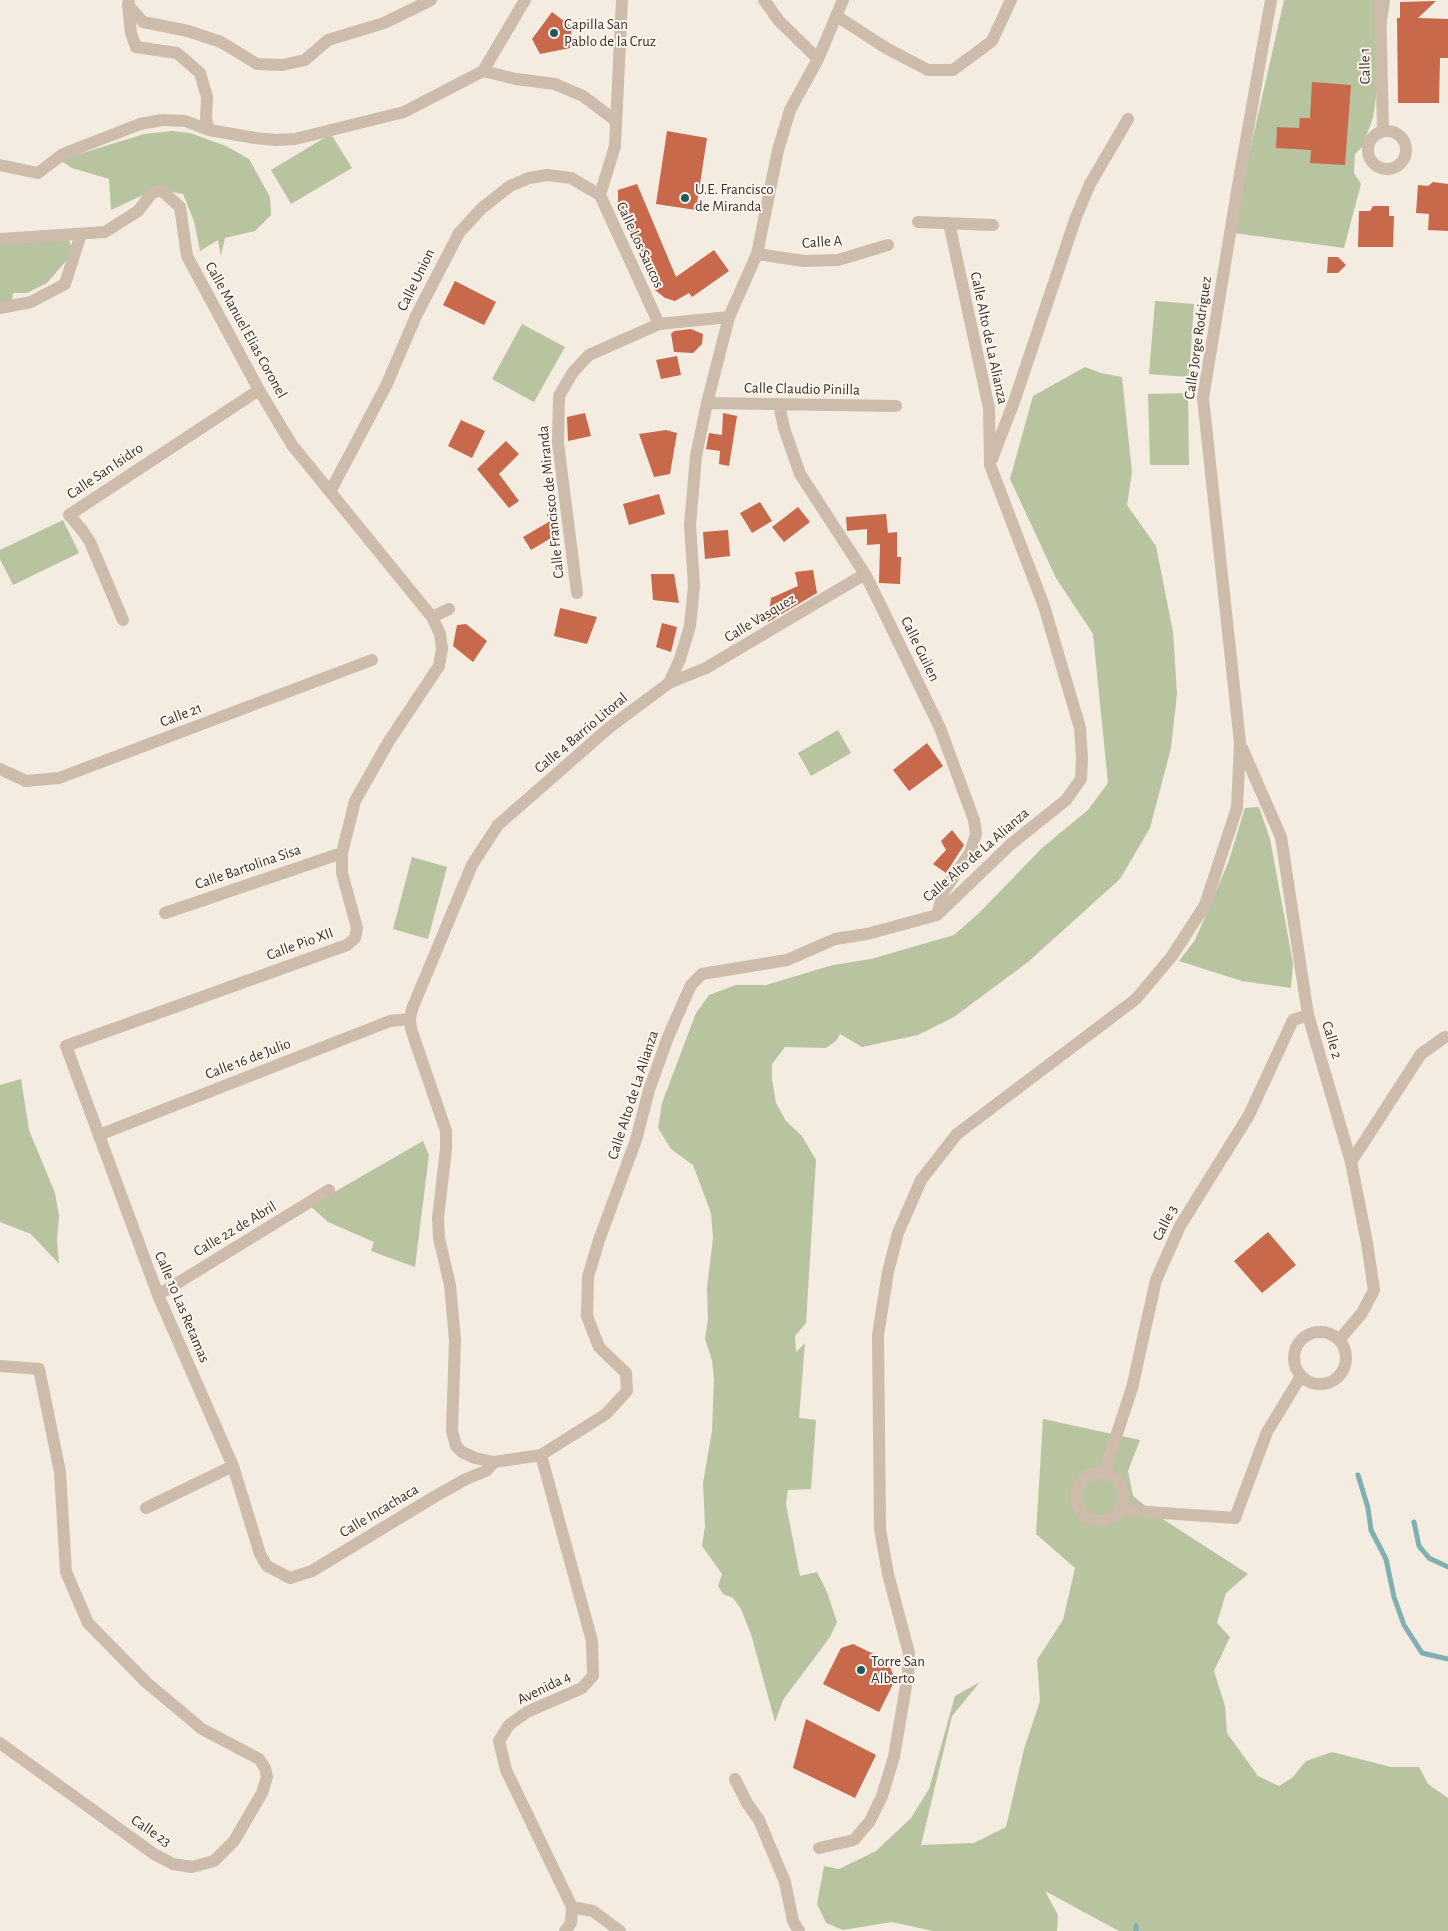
<!DOCTYPE html>
<style>
body{margin:0}
canvas{display:block;background:#f4ebe1}
</style>
<canvas width="1448" height="1931"></canvas>
<script>
const c = document.querySelector('canvas').getContext('2d');
c.lineJoin = 'round';
function fill(path, color) { c.fillStyle = color; c.fill(path, 'evenodd'); }
const toPath = rows => new Path2D(rows.map(r => 'M' + r).join(''));
function trace(path, color, width, dash) { c.strokeStyle = color; c.lineWidth = width; c.lineCap = dash ? 'butt' : 'round'; c.setLineDash(dash || []); c.stroke(path); }
function write(font, color, halo, rows, align = 'center') {
  c.font = font + ' "Alegreya Sans",sans-serif'; c.lineWidth = 4; c.setLineDash([]); c.textBaseline = 'middle'; c.strokeStyle = halo; c.fillStyle = color; for (const [text, x, y, turn = 0] of rows) {
    c.save(); c.translate(x, y); c.rotate((+turn || 0) * Math.PI / 180); c.textAlign = isNaN(turn) ? turn : align; if (halo) c.strokeText(text, 0, 0); c.fillText(text, 0, 0); c.restore();
  }
}
fill(toPath([
 [1284,0,1390,0,1373,118,1362,147,1355,154,1354,173,1361,184,1344,248,1234,233,1242,186],
 [172,131,190,133,226,146,249,159,270,197,271,215,255,231,225,238,221,256,218,240,200,251,194,221,183,194,161,190,141,196,111,210,109,179,72,168,60,160,144,134],
 [331,134,352,168,291,204,271,170],
 [69,240,73,253,47,283,27,293,13,293,12,301,0,302,0,244],
 [1155,301,1194,304,1189,377,1149,374],
 [522,324,565,347,534,402,492,379],
 [1085,367,1101,373,1122,377,1132,472,1127,505,1156,546,1173,632,1177,694,1171,748,1150,828,1120,879,1028,962,954,1017,918,1035,862,1047,840,1034,836,1041,826,1048,785,1047,772,1064,772,1079,776,1103,786,1121,802,1136,816,1160,806,1323,795,1336,796,1352,805,1343,799,1418,816,1420,811,1489,788,1490,786,1504,800,1576,817,1572,827,1592,837,1622,830,1637,783,1700,775,1722,751,1634,741,1609,733,1598,723,1594,718,1586,722,1574,702,1546,705,1526,703,1483,712,1431,714,1379,712,1360,705,1339,708,1319,707,1288,713,1238,711,1213,693,1165,671,1149,658,1128,662,1103,696,1013,709,995,736,985,766,985,833,965,871,959,954,935,978,914,1042,848,1088,810,1108,783,1093,634,1056,578,1010,479,1033,396],
 [1188,393,1189,465,1150,465,1148,394],
 [63,520,79,553,13,585,0,559,0,550],
 [838,730,851,753,811,776,798,753],
 [1259,807,1270,839,1293,963,1291,988,1242,981,1179,961,1195,940,1228,863,1245,808],
 [412,857,447,867,428,939,393,929],
 [21,1079,29,1130,55,1193,59,1216,57,1241,59,1264,31,1234,0,1222,0,1085],
 [423,1141,429,1155,415,1267,371,1251,374,1242,328,1222,310,1206],
 [1043,1419,1140,1440,1128,1471,1133,1496,1158,1516,1248,1574,1226,1593,1217,1623,1230,1637,1214,1671,1225,1706,1227,1733,1258,1776,1279,1786,1292,1778,1306,1761,1332,1752,1391,1767,1419,1767,1428,1784,1448,1798,1448,1931,1119,1931,1045,1891,1058,1915,1057,1931,933,1931,892,1922,843,1930,826,1923,817,1904,824,1866,839,1869,876,1851,911,1818,929,1789,955,1696,980,1682,952,1716,921,1845,974,1843,1006,1827,1024,1749,1040,1701,1037,1660,1063,1620,1075,1568,1036,1534]
]), '#b8c4a0');
trace(toPath([
 [1358,1475,1368,1508,1371,1530,1386,1559,1394,1597,1404,1625,1422,1653,1448,1659],
 [1414,1522,1419,1546,1429,1558,1448,1567],
 [1136,1926,1136,1931]
]), '#7fb0b2', 5);
fill(toPath([
 [1436,1,1418,18,1448,19,1448,58,1440,58,1439,103,1398,103,1397,18,1400,18,1400,2],
 [552,12,572,27,570,48,540,54,532,39],
 [1312,82,1351,85,1345,165,1310,163,1311,150,1276,148,1277,127,1299,128,1300,118,1310,118],
 [667,131,707,138,696,210,656,204],
 [1433,182,1448,184,1448,231,1428,230,1429,214,1416,213,1418,185,1428,186],
 [637,184,676,277,714,250,729,271,692,297,689,293,675,301,665,298,655,290,618,204,618,190],
 [1373,206,1389,206,1389,216,1394,216,1393,247,1358,247,1359,211,1370,211],
 [1328,257,1338,257,1346,265,1338,273,1327,273],
 [455,281,496,302,484,325,443,305],
 [691,329,703,334,702,344,693,353,674,352,671,334,674,331],
 [677,356,681,375,661,379,656,360],
 [585,413,591,436,568,441,567,417],
 [723,413,737,416,729,466,719,464,720,451,706,449,709,433,722,435],
 [461,420,485,431,472,458,448,446],
 [666,430,677,433,670,474,654,477,639,434],
 [506,441,519,454,499,474,519,501,509,508,477,469],
 [659,494,665,514,629,525,623,504],
 [760,502,772,521,752,533,740,513],
 [798,507,810,522,784,542,772,527],
 [886,514,888,533,897,532,897,557,901,557,900,584,879,583,880,544,867,545,867,529,847,531,846,517],
 [552,520,556,535,531,550,523,537],
 [728,530,730,556,705,559,703,532],
 [813,570,817,593,768,622,771,598,798,586,795,572],
 [651,574,674,574,679,603,653,600],
 [560,608,597,617,587,644,554,636],
 [662,623,677,627,671,652,656,647],
 [466,624,487,641,473,662,453,646,457,625],
 [927,743,943,766,909,791,893,770],
 [952,830,964,845,946,873,933,864,946,850,941,841],
 [1268,1232,1296,1265,1262,1293,1234,1261],
 [853,1644,888,1661,895,1680,879,1712,823,1684,841,1648],
 [806,1719,876,1755,855,1798,793,1768]
]), '#c8694b');
trace(toPath([
 [129,0,128,5,143,22,188,31,221,42,257,64,282,65,305,60,328,40,384,23,431,0],
 [622,0,615,146,600,195,659,324],
 [764,0,779,21,818,59],
 [843,0,818,59,790,110,778,150,757,254,729,317,707,403,696,456,690,525,694,586,690,626,680,659,669,683,610,727,498,825,472,865,412,1009,410,1019,411,1029,446,1131,446,1149,438,1218,439,1238,450,1285,455,1340,452,1431,456,1446,462,1452,475,1458,494,1462,541,1455,606,1414,627,1391,626,1373,599,1347,587,1316,588,1277,599,1240,636,1140,649,1090,668,1037,691,985,702,974,787,960,835,939,867,934,937,915,1011,844,1066,800,1081,779,1082,759,1080,728,1044,606,990,465,989,408,949,223],
 [1380,0,1383,130],
 [128,5,131,33,136,47,177,53,200,73,207,97,206,119,209,130],
 [838,17,886,48,928,70,953,70,992,41,1011,0],
 [483,71,516,79,555,84,583,96,616,121],
 '1368 150a19 19 0 1 1 38 0a19 19 0 1 1-38 0Z',
 [0,165,38,173,63,154,140,124,162,120,185,121,209,130,255,138,276,140,295,139,404,112,483,71,525,0],
 [918,222,993,225],
 [0,239,105,232,138,211,152,193,161,190,180,207,187,256,259,390,292,445,432,617,440,634,442,649,439,666,389,741,355,801,342,853,342,873,357,928,355,938,347,945,66,1046,158,1295,233,1466,260,1554,267,1566,290,1578,312,1571,434,1497,466,1479,486,1471,494,1462],
 [757,254,804,261,838,260,888,245],
 [0,308,31,302,65,284,81,234],
 [707,403,896,406],
 [779,405,784,428,800,474,865,574,878,600,940,728,974,820,976,834,970,853,944,891,937,915],
 [992,459,1015,399,1076,217,1090,184,1128,119],
 [331,490,386,386,416,316,459,233,482,208,510,186,529,178,547,175,571,178,600,195],
 [577,593,558,443,559,396,573,372,589,355,659,324,729,317],
 [432,617,449,609],
 [123,620,90,542,82,530,69,515,259,390],
 [669,683,706,668,865,574],
 [1242,748,1281,837,1308,1015,1351,1162,1367,1243,1374,1290,1362,1313,1339,1340],
 [0,769,26,781,59,778,372,660],
 [165,913,342,853],
 [99,1135,390,1021,410,1019],
 [1351,1162,1421,1054,1445,1037],
 [158,1295,329,1190],
 '1294 1358a26 26 0 1 1 52 0a26 26 0 1 1-52 0Z',
 [0,1366,39,1369,60,1472,66,1572,88,1623,147,1683,202,1729,259,1759,265,1768,267,1777,262,1793,234,1841,214,1861,192,1867,173,1864,154,1854,0,1743],
 [541,1455,592,1641,593,1676,582,1688,527,1712,509,1725,499,1741,506,1770,572,1907,571,1923,565,1931],
 [1104,1473,1132,1388,1156,1280,1180,1226,1249,1115,1293,1020,1308,1015],
 '1076 1497a24 24 0 1 1 48 0a24 24 0 1 1-48 0Z',
 [146,1508,233,1466],
 [1120,1510,1235,1518,1267,1432,1301,1376],
 [735,1779,747,1803,759,1820,785,1882,793,1921,799,1931],
 [819,1848,854,1840,870,1821,882,1796,894,1757,908,1674,909,1653,888,1574,880,1529,878,1335,888,1272,898,1233,921,1180,957,1134,1136,999,1172,956,1205,905,1237,808,1240,743,1203,398,1237,191,1271,0],
 [572,1907,593,1911,620,1931]
]), '#cdbbac', 12);
for (const [x, y, r, color] of [
 [554,33,5,"#1f5a5e"],
 [685,198,5,"#1f5a5e"],
 [861,1670,5,"#1f5a5e"]
]) { const dot = new Path2D(); dot.arc(x, y, r, 0, 2 * Math.PI); c.fillStyle = color; c.fill(dot); trace(dot, '#fbf5ee', 2); }
write('15px', '#3b302b', '#fbf5ee', [
 ["Capilla San",564,24],
 ["Pablo de la Cruz",564,41],
 ["U.E. Francisco",695,189],
 ["de Miranda",695,206],
 ["Torre San",871,1661],
 ["Alberto",871,1678]
], 'left');
write('15px', '#3b302b', '#fbf5ee', [
 ["Calle 1",1365,66,-91],
 ["Calle A",822,242,-4],
 ["Calle Los Saucos",640,245,65],
 ["Calle Union",416,280,-64],
 ["Calle Manuel Elias Coronel",246,330,61],
 ["Calle Alto de La Alianza",989,338,78],
 ["Calle Jorge Rodriguez",1198,338,-82],
 ["Calle Claudio Pinilla",802,389,1],
 ["Calle San Isidro",105,471,-34],
 ["Calle Francisco de Miranda",551,502,-96],
 ["Calle Vasquez",760,618,-31],
 ["Calle Guilen",920,649,64],
 ["Calle 21",181,715,-21],
 ["Calle 4 Barrio Litoral",581,733,-40],
 ["Calle Alto de La Alianza",976,855,-41],
 ["Calle Bartolina Sisa",248,867,-19],
 ["Calle Pio XII",300,944,-20],
 ["Calle 2",1332,1040,73],
 ["Calle 16 de Julio",248,1059,-21],
 ["Calle Alto de La Alianza",633,1095,-72],
 ["Calle 3",1165,1223,-63],
 ["Calle 22 de Abril",235,1229,-31],
 ["Calle 10 Las Retamas",182,1307,67],
 ["Calle Incachaca",379,1511,-31],
 ["Avenida 4",544,1688,-26],
 ["Calle 23",151,1831,34]
]);
</script>
